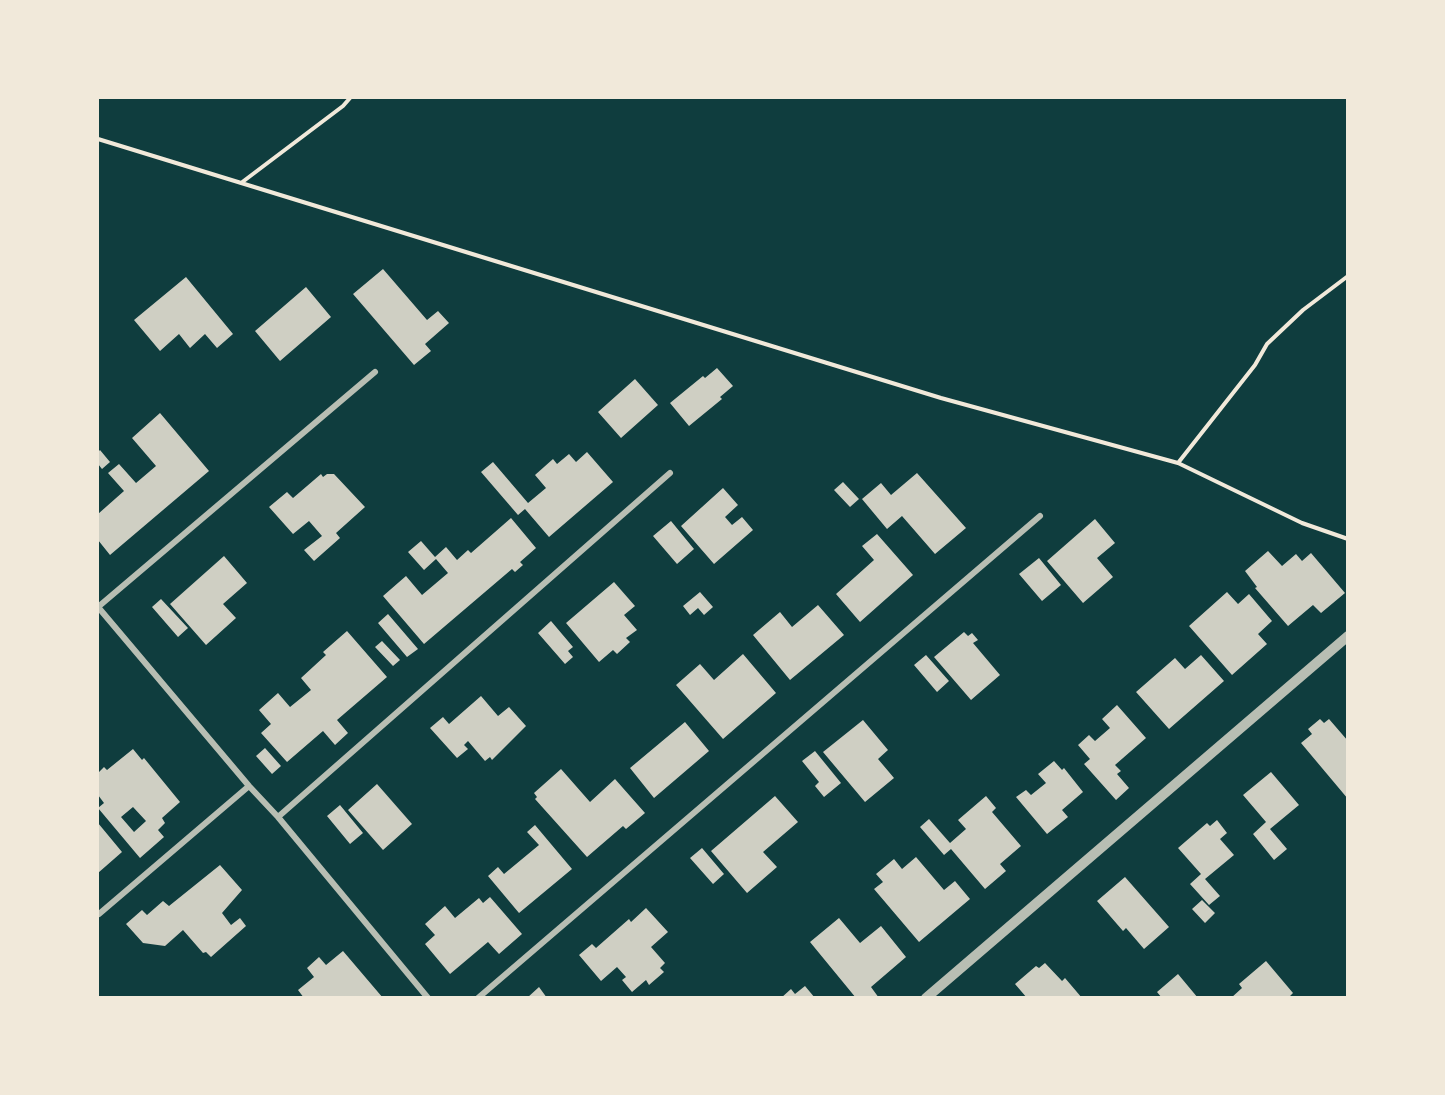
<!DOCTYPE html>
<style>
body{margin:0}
#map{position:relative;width:1445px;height:1095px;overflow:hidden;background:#0f3d3e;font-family:Ubuntu,sans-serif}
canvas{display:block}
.frame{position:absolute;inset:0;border:99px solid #f1e9da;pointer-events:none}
</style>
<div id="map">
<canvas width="1445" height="1095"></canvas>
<div class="frame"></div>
</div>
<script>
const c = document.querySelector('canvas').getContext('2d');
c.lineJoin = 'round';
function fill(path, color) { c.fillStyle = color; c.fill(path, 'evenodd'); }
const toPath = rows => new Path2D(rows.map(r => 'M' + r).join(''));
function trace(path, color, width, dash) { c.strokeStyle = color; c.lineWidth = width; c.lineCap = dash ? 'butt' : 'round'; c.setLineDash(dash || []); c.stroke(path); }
fill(toPath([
 [383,269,427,320,438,311,449,323,425,344,431,351,414,365,353,294],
 [186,277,233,334,217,348,205,334,190,348,179,334,160,351,134,320],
 [306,287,331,317,280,361,255,331],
 [717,368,733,386,720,397,722,399,689,426,670,403,703,376,705,378],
 [635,379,658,405,621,438,598,412],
 [160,413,209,471,110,555,98,540,98,514,124,491,108,473,119,464,136,483,156,466,132,438],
 [100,450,110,462,102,469,98,464,98,452],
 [587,452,613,482,549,537,525,509,518,515,481,472,493,462,528,503,546,488,535,475,553,459,557,464,569,454,576,462],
 [917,473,966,528,935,554,902,516,887,529,862,499,881,483,891,495],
 [321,474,323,477,327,474,334,474,365,507,336,533,340,538,314,561,304,550,322,536,309,521,293,534,269,507,287,492,293,498],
 [843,482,859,499,850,507,834,490],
 [723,488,738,505,725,517,732,525,742,517,753,530,714,564,681,526],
 [511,518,536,548,520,562,523,565,515,572,512,569,424,644,383,596,406,576,422,595,448,573,436,559,424,570,408,552,421,541,435,557,446,547,457,560,468,550,471,553],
 [1095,519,1115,543,1097,558,1113,577,1083,603,1047,561],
 [671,521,694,549,677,564,653,536],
 [877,534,913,575,860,622,836,594,874,560,862,546],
 [1268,551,1282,566,1296,554,1302,561,1311,553,1345,593,1321,613,1313,605,1288,626,1255,588,1257,587,1245,571],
 [224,556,247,583,223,604,236,618,206,645,170,604],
 [1039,558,1061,585,1042,601,1019,574],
 [614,582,635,606,624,615,637,630,626,638,630,642,617,654,613,650,599,662,566,623],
 [700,592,713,607,704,615,698,608,690,615,683,606],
 [1227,592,1238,604,1249,594,1272,621,1258,634,1267,644,1232,675,1189,626],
 [161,599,188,628,178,637,152,607],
 [818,605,844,635,790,680,753,635,780,612,792,627],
 [388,614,418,649,407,657,378,623],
 [551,621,573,647,568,651,573,657,565,664,538,633],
 [347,631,387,677,337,720,348,733,335,745,323,731,287,762,261,733,271,724,259,710,278,693,290,707,311,690,301,678,326,655,323,652],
 [964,632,968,636,972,633,978,640,973,643,1000,675,971,700,934,657],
 [382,641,400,660,393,666,375,647],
 [743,654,776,693,723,739,676,685,700,664,714,680],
 [926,655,949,681,937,692,914,665],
 [1201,655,1224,681,1169,729,1136,692,1175,658,1185,669],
 [481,696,498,716,509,707,526,726,492,760,490,757,485,761,468,741,464,745,468,749,457,758,430,728,443,717,449,724],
 [1117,705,1146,738,1115,765,1121,771,1117,774,1129,788,1116,800,1084,764,1090,759,1078,745,1089,735,1095,741,1110,728,1102,719],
 [1320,719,1324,723,1329,719,1348,741,1348,799,1301,743,1312,734,1308,729],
 [863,720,888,750,878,759,894,778,865,802,823,752],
 [685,722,709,751,654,798,630,768],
 [265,748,281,766,272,774,256,756],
 [133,749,142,760,144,758,180,802,162,818,165,823,158,830,164,837,140,858,98,808,104,803,98,795,98,773,104,767,107,770],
 [133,807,146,821,134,832,121,817],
 [815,751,841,783,824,797,815,786,819,782,802,761],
 [1054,761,1062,770,1064,768,1083,792,1062,810,1068,817,1047,834,1016,797,1026,790,1031,795,1046,783,1038,774],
 [561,769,590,802,615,779,645,813,626,829,623,826,587,857,535,799,537,797,534,793],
 [1271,772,1299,805,1270,829,1287,849,1274,860,1253,834,1266,822,1243,795],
 [377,784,412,824,383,850,348,810],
 [775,796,798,822,763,852,777,867,747,893,711,851],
 [986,796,996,808,992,812,1021,846,1000,864,1006,871,985,889,951,849,944,855,920,827,929,819,950,843,966,829,958,820],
 [340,805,363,833,350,844,327,816],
 [1217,820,1227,833,1220,839,1234,855,1205,879,1220,896,1209,905,1190,884,1201,874,1178,848,1207,823,1210,826],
 [98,823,122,852,98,873],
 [535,825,572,869,519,913,488,876,498,867,504,874,539,845,527,832],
 [702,848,724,874,713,884,690,858],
 [916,857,944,890,955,881,970,899,919,942,874,889,883,882,876,874,894,859,902,869],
 [220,865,242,890,222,913,231,925,240,918,246,926,211,957,206,952,203,953,183,930,165,946,143,943,126,924,142,910,147,915,163,901,169,906],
 [1125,877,1169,927,1144,949,1126,928,1123,931,1097,901],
 [490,897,522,934,499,954,488,942,450,974,425,944,435,935,425,924,445,906,455,918,479,898,483,903],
 [1202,900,1215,913,1205,923,1192,909],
 [646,908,668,932,651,947,665,963,660,968,664,972,649,985,646,980,632,992,622,980,626,977,617,967,601,981,579,955,592,944,596,948,629,919,631,922],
 [839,918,860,943,881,926,906,957,871,987,879,998,856,998,810,942],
 [343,951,383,998,304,998,298,990,314,977,307,968,319,957,326,965],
 [1266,961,1293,993,1288,998,1231,998,1242,988,1239,984],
 [1045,963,1062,981,1065,978,1082,998,1027,998,1015,984,1036,966,1039,968],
 [1178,974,1198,998,1162,998,1157,992],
 [805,986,815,998,781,998,791,989,795,994],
 [539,987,547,998,527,998]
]), '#cfcfc3');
trace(toPath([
 [98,139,941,398,1178,463,1302,523,1348,539],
 [241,183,343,106,350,98],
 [1178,463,1255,365,1267,344,1303,310,1348,276]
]), '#f1e9da', 4);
trace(toPath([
 [98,607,249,786,278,817,428,998],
 [98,607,375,372],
 [278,817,670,473],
 [99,914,249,786],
 [478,998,1040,516]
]), '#b8beb3', 6);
trace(toPath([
 [926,998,1348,636]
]), '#b8beb3', 10);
</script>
